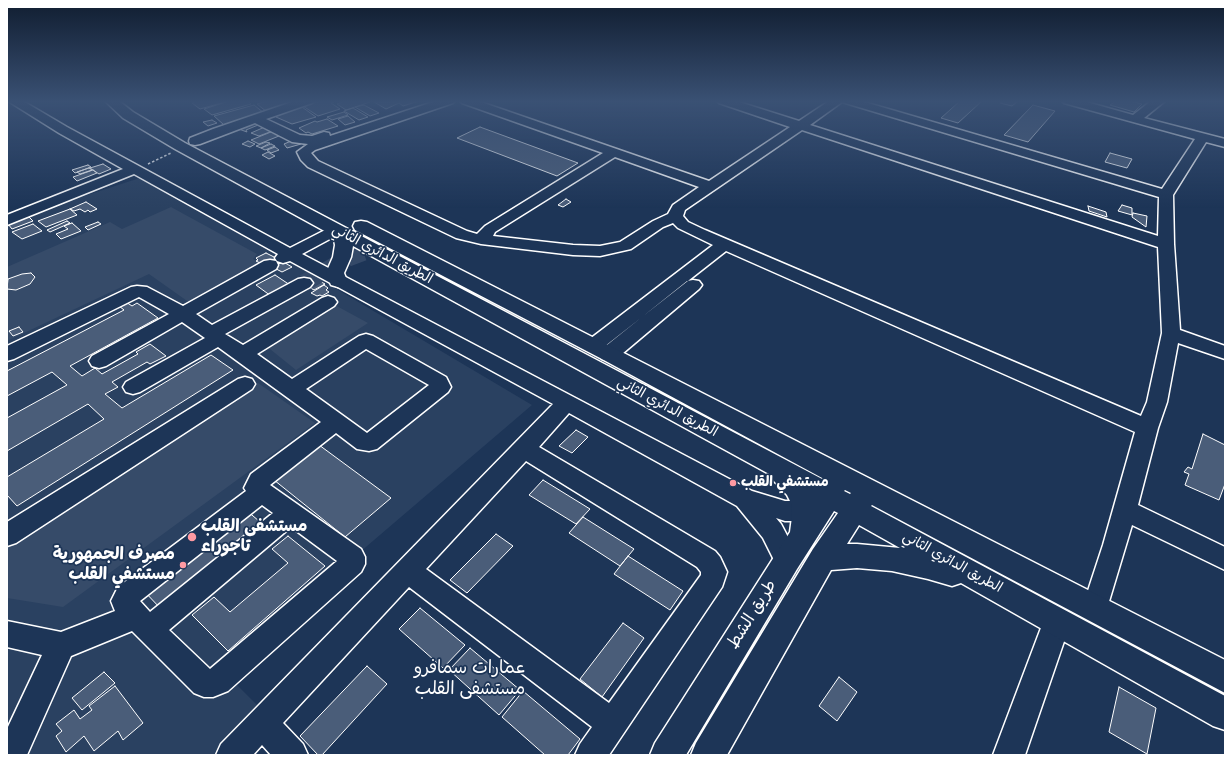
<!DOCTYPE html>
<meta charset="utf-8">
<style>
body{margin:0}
#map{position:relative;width:1232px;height:762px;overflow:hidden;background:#1d3557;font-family:Mynerve,sans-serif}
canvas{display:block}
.frame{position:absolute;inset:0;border:8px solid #fff;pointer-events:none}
</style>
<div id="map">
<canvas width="1232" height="762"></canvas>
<div class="frame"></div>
</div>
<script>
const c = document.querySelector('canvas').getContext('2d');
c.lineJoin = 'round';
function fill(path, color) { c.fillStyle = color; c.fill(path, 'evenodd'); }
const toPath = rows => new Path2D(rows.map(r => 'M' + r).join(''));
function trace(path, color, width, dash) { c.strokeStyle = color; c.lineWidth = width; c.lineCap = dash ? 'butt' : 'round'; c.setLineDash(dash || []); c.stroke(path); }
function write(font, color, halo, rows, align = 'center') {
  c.font = font + ' Mynerve,"Playpen Sans Arabic",sans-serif'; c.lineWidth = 3.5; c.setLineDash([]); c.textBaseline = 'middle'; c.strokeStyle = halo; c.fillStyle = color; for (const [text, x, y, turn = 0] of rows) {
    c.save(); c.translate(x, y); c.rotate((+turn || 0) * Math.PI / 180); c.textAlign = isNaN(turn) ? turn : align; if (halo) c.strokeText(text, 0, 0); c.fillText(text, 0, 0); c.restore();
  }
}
fill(toPath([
 [146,176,532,405,222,670,264,712,219,755,7,755,7,223,35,212]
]), '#2a4161');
fill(toPath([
 [171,207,257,254,253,259,263,265,190,303,149,274,7,341,7,267,110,222,122,229],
 [333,304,368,323,296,370,265,345],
 [258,383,315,423,63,607,7,598,7,546]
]), '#364b69');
const building = toPath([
 [196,101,223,101,225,102,200,109,192,103,196,101],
 [229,101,248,101,251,104,212,115,204,109,229,101],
 [267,101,291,101,294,103,267,112,257,104,267,101],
 [320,101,333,101,334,102,331,103,340,109,318,116,303,106,320,101],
 [345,101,369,101,370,102,346,110,337,104,345,101],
 [419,101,403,106,399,103,386,109,374,102,419,101],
 [960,101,982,101,958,123,941,118,960,101],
 [1001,101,1016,101,1017,102,1012,106,1000,103,1001,101],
 [1116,101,1131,101,1142,104,1134,112,1110,105,1116,101],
 [254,105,264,113,224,125,214,116,254,105],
 [364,105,379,113,370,116,355,107,364,105],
 [1033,105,1055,111,1028,142,1004,135,1033,105],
 [302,107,316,117,292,124,276,117,279,113,302,107],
 [353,108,368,117,359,120,344,111,353,108],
 [344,112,348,115,332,120,327,117,344,112],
 [348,116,355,122,345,125,338,119,348,116],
 [327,119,338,126,312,134,308,132,306,133,299,128,315,121,317,122,327,119],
 [212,120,217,123,208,126,203,122,212,120],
 [256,120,263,123,246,130,247,132,236,128,256,120],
 [267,126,275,130,259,136,251,133,267,126],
 [480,127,578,163,557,176,457,138,480,127],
 [276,130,284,134,259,144,251,140,276,130],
 [296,139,301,144,287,148,284,144,296,139],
 [248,141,255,144,250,147,242,144,248,141],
 [266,142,270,143,261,148,256,146,266,142],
 [271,144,275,146,265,150,261,148,271,144],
 [275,147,279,150,271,153,267,150,275,147],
 [268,152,275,156,269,159,262,155,268,152],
 [1110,153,1132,159,1127,168,1105,162,1110,153],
 [103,164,111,169,99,174,90,168,103,164],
 [88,165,91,167,75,173,72,170,88,165],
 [89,168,92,170,80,174,77,172,89,168],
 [93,170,97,173,77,181,73,177,93,170],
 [566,199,571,202,563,207,558,205,566,199],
 [86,202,97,209,90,212,88,210,85,212,80,209,74,211,70,209,86,202],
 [1122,205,1132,208,1132,215,1118,211,1122,205],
 [1088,206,1106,212,1107,217,1089,211,1088,206],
 [70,209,77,215,46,227,38,221,70,209],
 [1133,213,1147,216,1146,227,1132,217,1133,213],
 [28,216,33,221,12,229,8,224,28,216],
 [67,221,70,223,50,232,47,230,67,221],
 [98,222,101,224,88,230,85,227,98,222],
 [72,223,81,231,61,239,56,234,68,229,64,226,72,223],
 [33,224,42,231,22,239,12,232,33,224],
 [266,253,280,260,292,267,282,272,263,262,260,263,256,261,258,260,256,258,266,253],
 [31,273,35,277,30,284,16,290,7,289,8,279,22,274,31,273],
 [307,274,325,284,314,290,297,280,307,274],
 [275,275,290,285,271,296,256,285,275,275],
 [324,285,328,288,326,290,329,292,322,296,320,295,317,296,311,293,324,285],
 [126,302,132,306,137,303,158,318,70,366,82,376,95,368,102,374,138,354,136,352,150,344,166,356,150,364,147,362,112,382,118,387,105,394,122,408,211,355,233,370,17,506,7,495,7,477,104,419,88,404,7,451,7,418,67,385,52,372,7,396,7,371,124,310,119,306,126,302],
 [19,327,23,332,13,336,9,331,19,327],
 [576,430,588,437,572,453,559,446,576,430],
 [1203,434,1225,445,1225,484,1219,500,1185,485,1189,474,1184,472,1188,467,1192,469,1203,434],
 [315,442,391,498,345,537,269,476,315,442],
 [543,480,590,509,576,524,529,495,543,480],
 [246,510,266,527,162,610,142,589,246,510],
 [583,517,634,549,620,566,569,533,583,517],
 [496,534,513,546,467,593,450,580,496,534],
 [288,536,325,566,228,651,192,615,214,597,230,612,288,563,272,549,288,536],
 [628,556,683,591,670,610,614,574,628,556],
 [420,608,465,645,443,668,399,629,420,608],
 [623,623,644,638,602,697,580,679,623,623],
 [470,648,520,690,499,715,449,670,470,648],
 [367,666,387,684,322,755,318,755,300,736,367,666],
 [104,672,115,683,82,710,72,698,104,672],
 [839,677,857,692,837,721,819,706,839,677],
 [115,686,143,723,123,740,118,731,94,751,84,736,66,752,56,736,62,731,56,724,74,710,80,719,92,710,89,706,115,686],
 [1119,687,1156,708,1147,754,1109,732,1119,687],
 [523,691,580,739,568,755,545,755,502,717,523,691]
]);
fill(building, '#4a5d79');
trace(building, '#fff', 1);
trace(toPath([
 [304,283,346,259,372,249]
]), '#344968', 17, [17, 8]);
const minor = toPath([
 [8,101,23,101,67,127,290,248,331,227,336,225,341,227,344,230,341,233,302,254,752,491,785,501,805,501,813,504,817,511,813,518,805,521,785,521,776,518,781,524,800,560,796,568,787,571,778,568,763,538,737,506,569,413,539,447,715,551,720,557,727,572,722,587,609,755,575,755,580,744,592,727,409,587,283,723,303,744,308,755,271,755,262,745,253,755,216,755,221,744,553,404,290,261,283,263,277,261,275,258,278,254,134,174,7,225,7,215,123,169,59,133,8,101],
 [526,461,697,567,701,572,701,575,609,703,426,569,526,461],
 [295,101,314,101,312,103,266,119,300,135,312,136,324,132,329,133,330,136,436,101,455,101,453,103,315,150,311,153,318,161,467,231,477,234,485,226,603,153,462,103,460,101,478,101,709,181,790,127,719,103,717,101,736,101,799,121,829,101,861,101,1162,189,1195,139,1064,103,1062,101,1083,101,1133,115,1151,101,1165,101,1144,118,1225,139,1225,147,1206,142,1173,195,1174,244,1180,330,1225,346,1225,359,1178,343,1167,402,1158,428,1138,505,1225,547,1225,570,1132,525,1104,618,1095,622,1086,618,1082,609,1103,545,1135,432,726,251,600,350,593,352,586,350,584,346,586,342,713,245,678,228,673,223,663,227,631,249,600,256,573,255,481,244,456,238,308,167,301,160,297,152,308,144,292,142,255,123,200,144,195,145,190,144,189,141,190,138,213,129,295,101],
 [842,102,1159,197,1158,236,810,125,842,102],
 [802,130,1158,247,1162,333,1147,402,1141,416,705,230,688,222,683,216,685,210,802,130],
 [615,157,699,187,673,205,668,214,653,221,620,242,600,246,573,245,493,236,495,232,615,157],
 [270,260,276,261,278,265,276,269,196,314,212,325,298,279,304,278,310,279,313,283,310,287,225,334,243,345,322,298,328,296,334,298,337,302,334,306,257,354,292,379,359,336,366,334,373,336,446,377,451,387,448,392,377,449,369,451,357,449,336,433,270,485,361,549,365,557,365,564,361,572,228,691,213,697,204,697,194,693,132,631,71,656,27,755,7,755,7,729,42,655,7,647,7,621,61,632,115,611,111,601,118,587,246,491,244,488,251,474,321,422,218,347,140,392,133,394,126,392,123,387,126,382,205,338,182,322,106,366,99,368,92,366,89,361,92,356,169,314,139,297,14,359,7,361,7,346,131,287,137,286,147,287,183,306,264,261,270,260],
 [366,349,429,385,367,433,306,389,366,349],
 [262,505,273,513,150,612,140,601,262,505],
 [291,527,337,561,210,669,169,630,291,527],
 [693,280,699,281,702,285,699,289,616,359,609,361,602,359,599,354,602,349,687,281,693,280],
 [245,377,252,379,255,384,252,389,16,543,7,546,7,522,238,379,245,377],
 [1057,608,1067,612,1071,621,1025,755,993,755,1047,612,1057,608]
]);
const highway = toPath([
 [105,101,119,101,133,112,185,143,824,480,824,479,602,359,355,230,353,226,355,222,361,221,367,222,1225,660,1225,693,872,505,871,506,1225,696,1225,730,1213,726,961,583,952,586,928,579,892,571,857,568,831,570,727,755,691,755,696,743,813,549,838,513,834,511,797,569,686,755,650,755,655,743,790,532,792,517,791,503,787,495,774,481,771,475,353,246,351,257,344,273,347,281,345,285,338,287,331,285,326,273,333,257,335,245,334,240,330,234,175,149,123,118,105,101],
 [845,490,851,493,850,494,844,491,845,490],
 [859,525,900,548,857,544,847,544,859,525]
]);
trace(minor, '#fff', 3);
trace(highway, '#fff', 3);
trace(toPath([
 [148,164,171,153]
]), '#fff', 1.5, [2.5, 2]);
fill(minor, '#1d3557');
fill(highway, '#1d3557');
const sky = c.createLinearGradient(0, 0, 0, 208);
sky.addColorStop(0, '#101d30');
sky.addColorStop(0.49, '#3a5174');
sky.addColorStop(1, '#3a517400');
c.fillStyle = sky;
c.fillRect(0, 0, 1232, 208);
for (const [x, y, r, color] of [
 [733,483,4,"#ff9aa2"],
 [192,537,5,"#ff9aa2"],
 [183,565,4,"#ff9aa2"]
]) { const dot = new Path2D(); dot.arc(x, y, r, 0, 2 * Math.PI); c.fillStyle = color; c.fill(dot); trace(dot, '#1d3557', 1.5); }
write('14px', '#fff', '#1d3557', [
 ["الطريق الدائري الثاني",382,255,28],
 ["الطريق الدائري الثاني",667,408,28],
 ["الطريق الدائري الثاني",952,563,29]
]);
write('bold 14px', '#fff', '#1d3557', [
 ["مستشفي القلب",741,483]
], 'left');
write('bold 17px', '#fff', '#1d3557', [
 ["مستشفى القلب",201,527],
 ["تاجوراء",201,547],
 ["مصرف الجمهورية",175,555,"right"],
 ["مستشفي القلب",175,575,"right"]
], 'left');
write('17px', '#fff', '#1d3557', [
 ["طريق الشط",753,615,-58]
]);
write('18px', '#fff', '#1d3557', [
 ["عمارات سمافرو",470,669],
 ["مستشفى القلب",470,690]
]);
</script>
